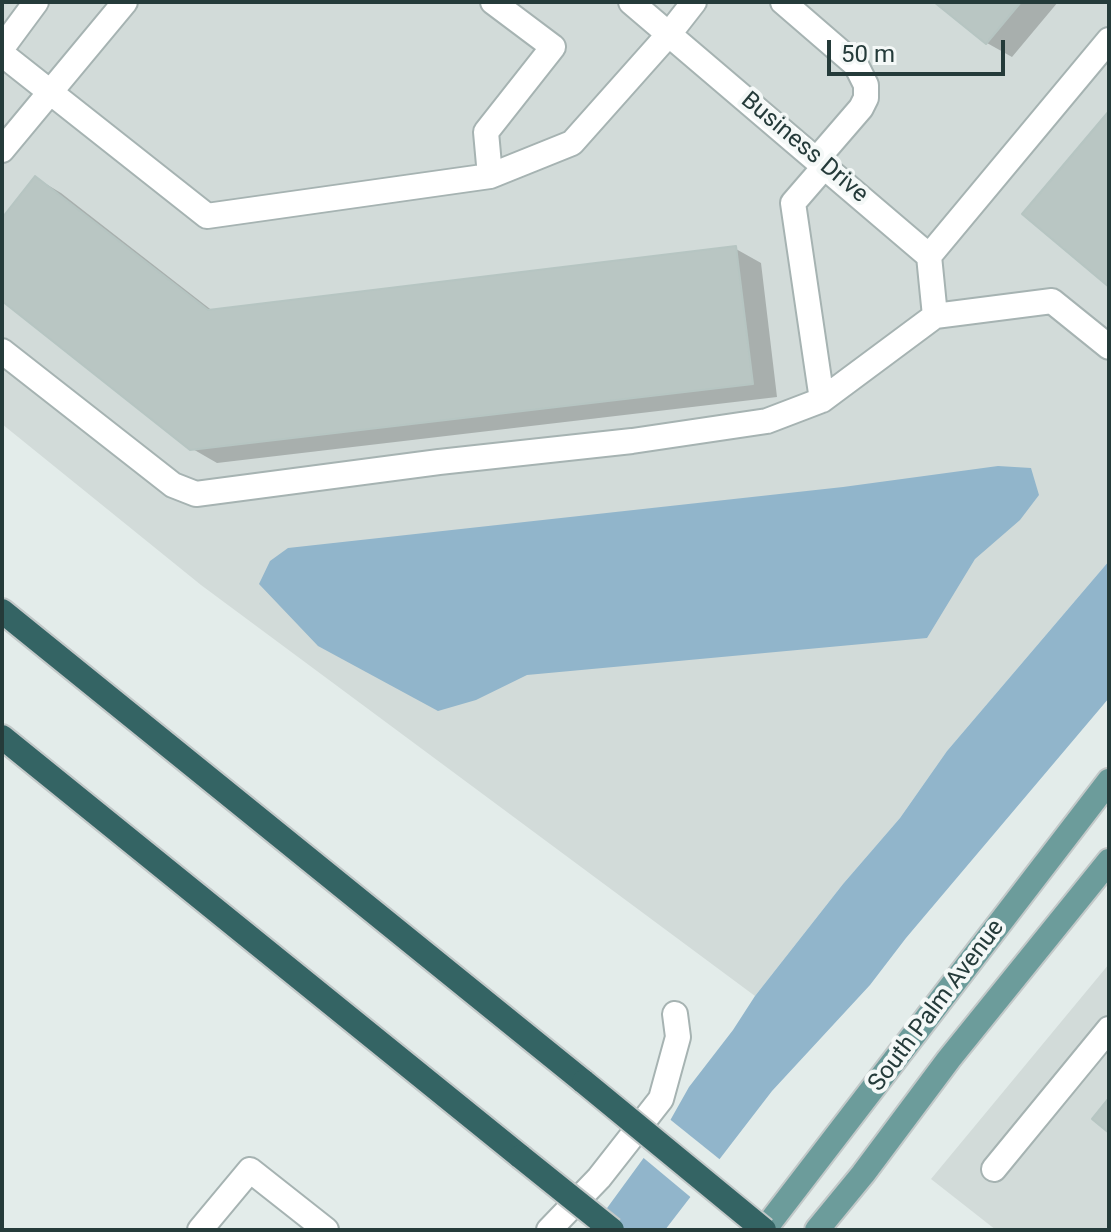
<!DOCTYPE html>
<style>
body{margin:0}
#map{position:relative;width:1111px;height:1232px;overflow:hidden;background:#e3ecea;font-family:Roboto,sans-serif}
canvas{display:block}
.frame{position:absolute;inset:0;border:4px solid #253b3a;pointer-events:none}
.scale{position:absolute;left:827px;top:40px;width:178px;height:36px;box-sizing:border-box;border:4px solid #253b3a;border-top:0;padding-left:10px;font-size:24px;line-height:28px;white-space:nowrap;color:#253b3a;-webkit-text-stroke:6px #f4f8f7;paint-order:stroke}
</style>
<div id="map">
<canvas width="1111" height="1232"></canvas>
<div class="frame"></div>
<div class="scale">50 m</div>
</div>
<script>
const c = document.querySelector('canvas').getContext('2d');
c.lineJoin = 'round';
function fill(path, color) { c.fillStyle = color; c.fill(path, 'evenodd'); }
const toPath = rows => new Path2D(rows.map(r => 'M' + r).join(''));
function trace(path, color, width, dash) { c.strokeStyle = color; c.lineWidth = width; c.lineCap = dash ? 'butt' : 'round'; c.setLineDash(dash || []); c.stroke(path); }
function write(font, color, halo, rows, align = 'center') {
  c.font = font + ' Roboto,sans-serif'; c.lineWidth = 8; c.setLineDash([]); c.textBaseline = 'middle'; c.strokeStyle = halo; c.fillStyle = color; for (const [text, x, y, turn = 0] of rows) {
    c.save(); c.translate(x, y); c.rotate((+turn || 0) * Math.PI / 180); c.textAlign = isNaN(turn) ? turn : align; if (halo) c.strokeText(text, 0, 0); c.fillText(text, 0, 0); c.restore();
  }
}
fill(toPath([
 [2,2,1109,2,1109,561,947,751,900,818,843,884,755,996,201,585,2,424],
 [1109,964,1109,1230,996,1230,931,1179]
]), '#d2dbd9');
fill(toPath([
 [998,466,1031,468,1039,495,1020,520,975,559,927,638,527,675,476,700,438,711,318,646,259,584,270,561,288,548,843,487],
 [1109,561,1109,698,906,938,870,985,772,1091,665,1230,591,1230,667,1126,689,1087,733,1030,755,996,843,884,900,818,947,751]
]), '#91b5cb');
fill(toPath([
 [667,1117,723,1162,694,1200,640,1155]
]), '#e3ecea');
fill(toPath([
 [938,2,1058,2,1012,57,987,43],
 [36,178,61,193,214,312,736,249,761,263,777,397,217,463,191,448,2,299,2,221]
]), '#0003');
const building = toPath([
 [934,2,1021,2,986,44,934,2],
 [1109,111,1109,287,1022,214,1109,111],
 [35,176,208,310,736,246,753,384,190,450,2,301,2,218,35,176],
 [1109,1098,1109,1133,1092,1119,1109,1098]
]);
fill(building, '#b9c6c3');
trace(building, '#b6c5c2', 2);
const minor = toPath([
 [631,2,929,256,935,316],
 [783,2,856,65,866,85,866,98,861,108,817,159],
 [2,48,36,2],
 [2,54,207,216,490,176,486,132,553,47,493,2],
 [2,150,125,2],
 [490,176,572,143,669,34,694,2],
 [929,256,1109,40],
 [2,351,173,485,196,494,439,462,632,441,767,421,822,400,935,316,1052,301,1109,347],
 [822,400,793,203,825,166],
 [994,1169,1109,1029],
 [200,1230,250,1170,326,1230],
 [549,1230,599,1178,661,1099,678,1037,675,1014]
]);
const major = toPath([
 [764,1230,1109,781],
 [817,1230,863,1174,949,1059,1109,861]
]);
const highway = toPath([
 [2,611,584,1082],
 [2,737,521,1157]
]);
trace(minor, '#a6b3b2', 28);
trace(major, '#c2c8c8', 28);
trace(highway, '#c2c8c8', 28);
trace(minor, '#fff', 24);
trace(major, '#6c9c9b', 24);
trace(highway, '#346464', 24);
const highwayBridge = toPath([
 [584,1082,764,1230],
 [521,1157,612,1230]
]);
trace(highwayBridge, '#c2c8c8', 28, []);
trace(highwayBridge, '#346464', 24);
write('24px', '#253b3a', '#f4f8f7', [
 ["Business Drive",804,148,40],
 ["South Palm Avenue",937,1006,-53]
]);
</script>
